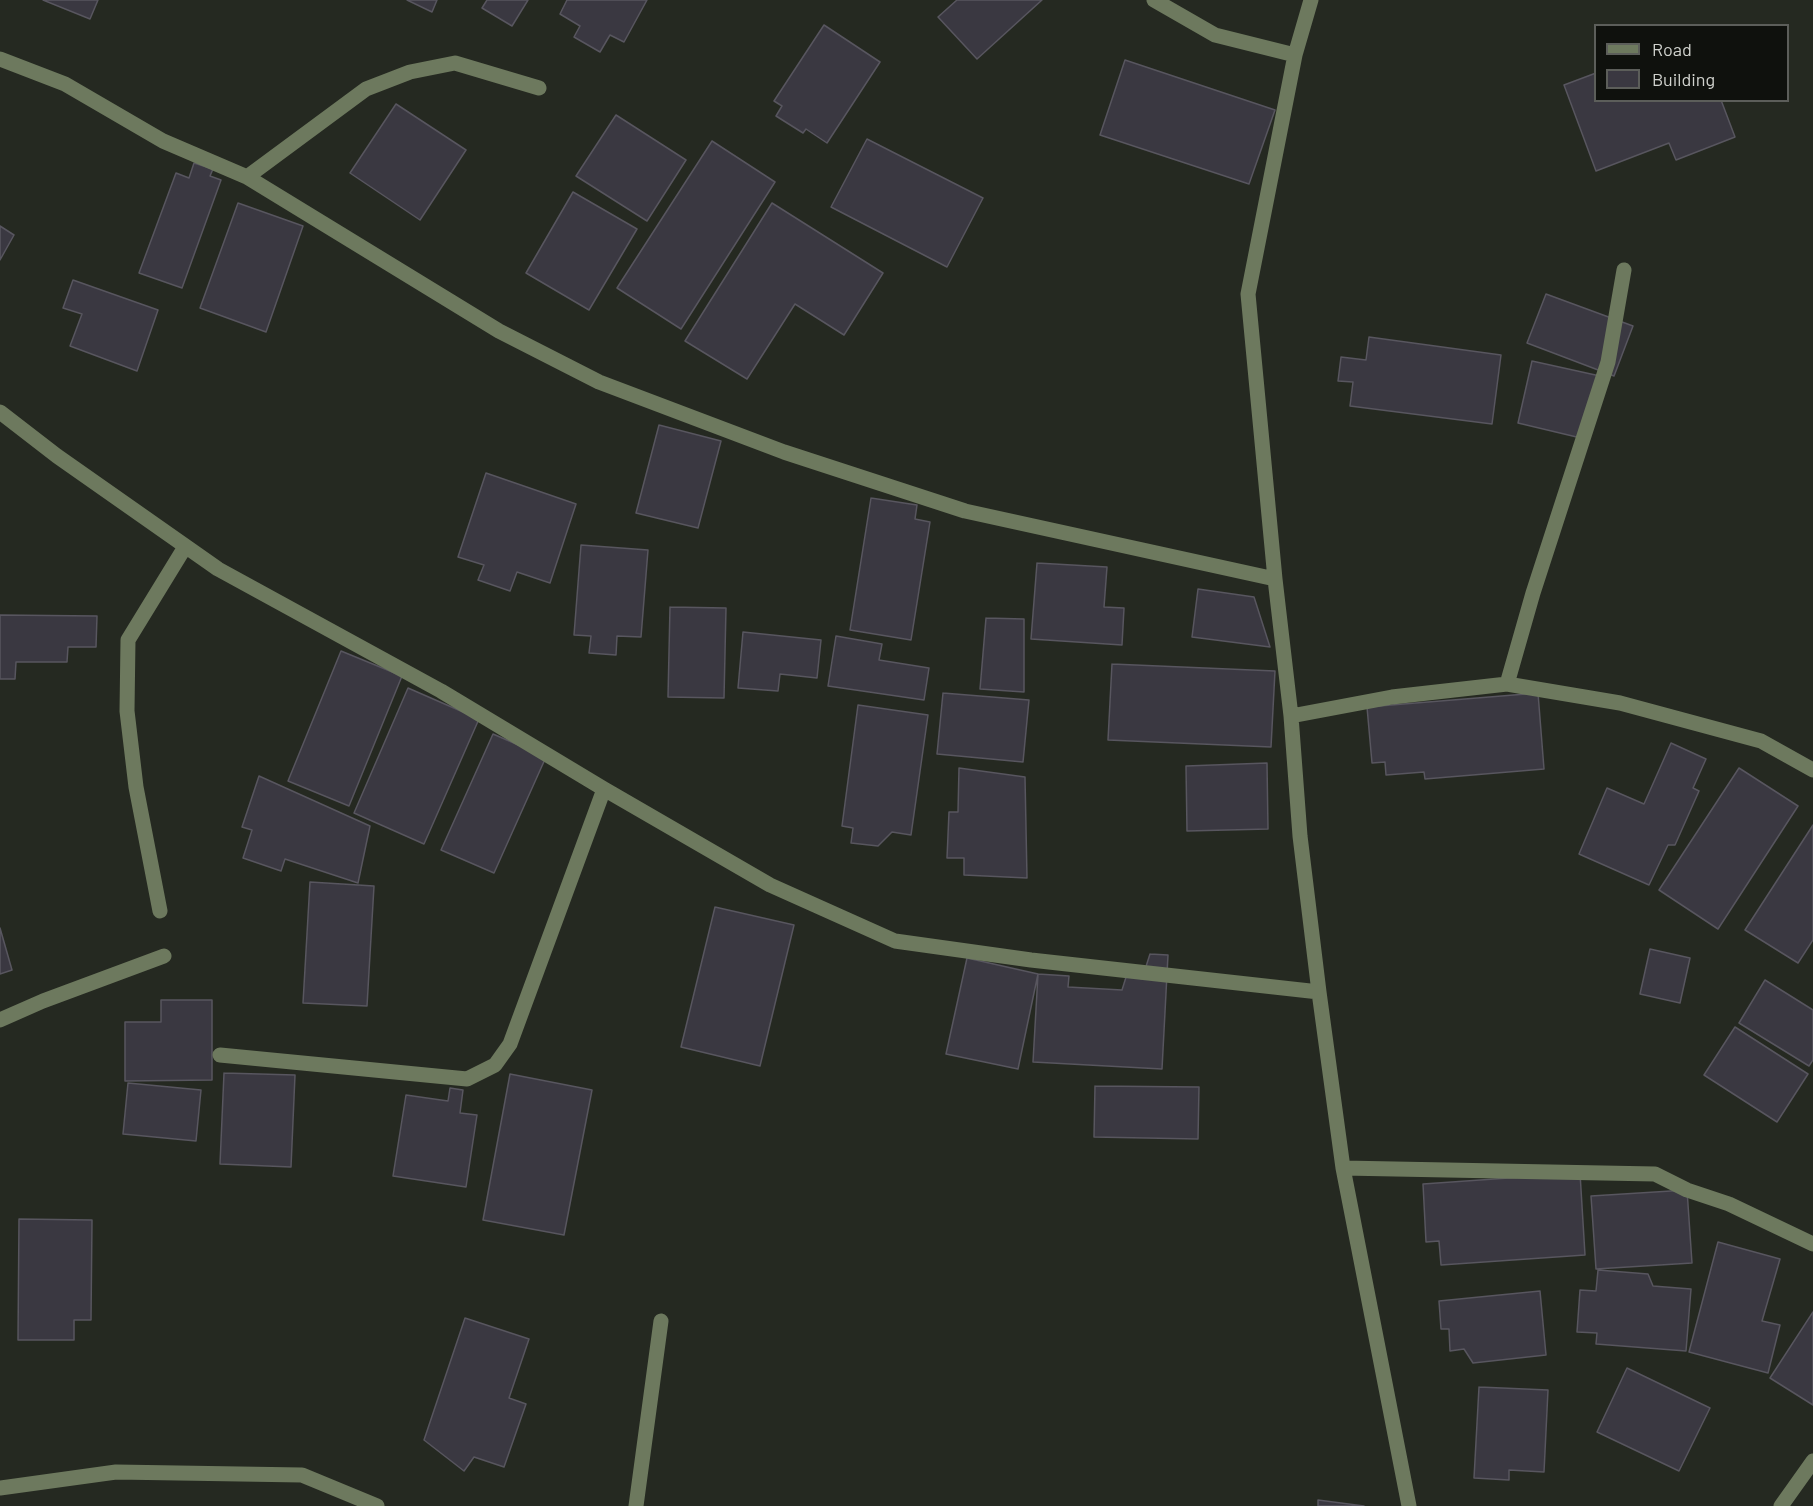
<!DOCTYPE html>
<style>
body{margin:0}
#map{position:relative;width:1813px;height:1506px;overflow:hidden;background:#252921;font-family:Barlow,sans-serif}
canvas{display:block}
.legend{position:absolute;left:1594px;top:24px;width:195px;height:78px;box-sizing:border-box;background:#0f110d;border:2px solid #5c5e5a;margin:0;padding:8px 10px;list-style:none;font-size:18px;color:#d0d2cd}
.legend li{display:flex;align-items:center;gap:12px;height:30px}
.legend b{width:30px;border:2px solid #5c5e5a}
</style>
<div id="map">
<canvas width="1813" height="1506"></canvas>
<ul class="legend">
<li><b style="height:8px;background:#6d795e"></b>Road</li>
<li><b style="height:16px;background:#3a3841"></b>Building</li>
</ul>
</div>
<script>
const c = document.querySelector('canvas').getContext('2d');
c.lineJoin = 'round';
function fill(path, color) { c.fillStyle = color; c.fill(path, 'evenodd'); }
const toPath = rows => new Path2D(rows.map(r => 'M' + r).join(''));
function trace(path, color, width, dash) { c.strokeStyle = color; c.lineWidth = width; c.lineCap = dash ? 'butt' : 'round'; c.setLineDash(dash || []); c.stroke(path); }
const building = toPath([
 [43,0,98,0,90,19,43,0],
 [407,0,437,0,432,12,407,0],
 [487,0,528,0,512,26,482,8,487,0],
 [567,0,647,0,624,42,610,35,600,52,574,37,580,26,560,14,567,0],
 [957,0,1042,0,977,59,938,17,957,0],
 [824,25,880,62,827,143,806,129,803,133,776,116,782,106,774,101,824,25],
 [1125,60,1275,110,1249,184,1100,135,1125,60],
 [1596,73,1596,100,1721,100,1735,137,1676,160,1669,143,1596,171,1564,85,1596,73],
 [396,104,466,150,420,220,350,173,396,104],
 [616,115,686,160,647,221,576,176,616,115],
 [867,139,983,198,947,267,831,207,867,139],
 [712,141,775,182,681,329,617,288,712,141],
 [194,163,213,169,210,176,221,180,182,288,139,273,176,173,189,178,194,163],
 [573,192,637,229,589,310,526,273,573,192],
 [238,203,303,226,266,332,200,308,238,203],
 [772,203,883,273,844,335,795,304,747,379,685,341,772,203],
 [0,226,14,235,0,260,0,226],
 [73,280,158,310,137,371,70,346,82,314,63,308,73,280],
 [1546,294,1633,326,1614,376,1527,343,1546,294],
 [1369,337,1501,355,1492,424,1350,406,1353,382,1338,381,1341,357,1366,360,1369,337],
 [1532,361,1600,376,1585,439,1518,423,1532,361],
 [659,425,721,441,698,528,636,513,659,425],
 [486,473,576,504,550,583,517,572,510,591,478,580,484,565,458,557,486,473],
 [871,498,917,505,915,519,930,522,911,640,850,630,871,498],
 [581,545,648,550,641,637,617,636,616,655,589,653,591,636,574,635,581,545],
 [1037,563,1107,567,1104,607,1124,608,1122,645,1031,639,1037,563],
 [1198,589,1254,597,1270,647,1192,637,1198,589],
 [670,607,726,608,724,698,668,697,670,607],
 [0,615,97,616,96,647,68,647,67,662,16,662,15,679,0,679,0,615],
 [986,618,1024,619,1024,692,980,689,986,618],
 [743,632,821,640,817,678,780,674,778,691,738,688,743,632],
 [836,636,882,644,879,660,929,668,924,700,828,686,836,636],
 [341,651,402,676,349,806,288,781,341,651],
 [1112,664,1275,671,1271,747,1108,740,1112,664],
 [408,688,479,719,424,844,354,813,408,688],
 [943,693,1029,700,1023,762,937,754,943,693],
 [1538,693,1544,769,1425,779,1424,772,1386,775,1385,762,1372,763,1367,707,1538,693],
 [858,705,928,715,911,835,892,832,878,846,851,843,853,828,842,826,858,705],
 [493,734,546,757,494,873,441,850,493,734],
 [1671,743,1706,759,1693,788,1699,791,1675,845,1668,845,1649,885,1579,854,1607,788,1644,804,1671,743],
 [1267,763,1268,829,1187,831,1186,766,1267,763],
 [959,768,1025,777,1027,878,964,875,964,858,947,858,949,812,958,812,959,768],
 [1739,768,1798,806,1718,929,1659,890,1739,768],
 [259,776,370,826,358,883,285,859,281,871,243,858,252,830,242,827,259,776],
 [1813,825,1813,940,1798,963,1745,930,1813,825],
 [310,882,374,886,367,1006,303,1003,310,882],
 [715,907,794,925,760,1066,681,1047,715,907],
 [0,928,12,970,0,974,0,928],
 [1650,949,1690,958,1680,1003,1640,994,1650,949],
 [1150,954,1168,955,1162,1069,1033,1062,1038,974,1069,976,1068,987,1122,990,1127,974,1142,979,1150,954],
 [967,958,1038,974,1018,1069,946,1054,967,958],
 [1765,980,1813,1010,1813,1060,1809,1066,1739,1023,1765,980],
 [161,1000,212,1000,212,1080,125,1081,125,1022,161,1022,161,1000],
 [1735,1027,1808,1074,1777,1122,1704,1075,1735,1027],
 [224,1073,295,1075,291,1167,220,1164,224,1073],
 [510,1074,592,1090,564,1235,483,1220,510,1074],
 [128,1083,201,1090,196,1141,123,1134,128,1083],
 [1095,1086,1199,1087,1198,1139,1094,1137,1095,1086],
 [450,1088,463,1090,460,1113,477,1115,466,1187,393,1176,406,1095,448,1101,450,1088],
 [1580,1173,1585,1255,1441,1265,1439,1241,1426,1242,1423,1184,1580,1173],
 [1687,1190,1692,1263,1596,1269,1591,1196,1687,1190],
 [19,1219,92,1220,91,1320,74,1320,74,1340,18,1340,19,1219],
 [1718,1242,1780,1259,1762,1321,1780,1325,1768,1373,1689,1352,1718,1242],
 [1598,1270,1648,1274,1653,1286,1691,1289,1686,1351,1596,1344,1597,1333,1577,1332,1580,1290,1596,1291,1598,1270],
 [1540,1291,1546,1355,1473,1363,1464,1349,1450,1351,1449,1329,1441,1329,1439,1301,1540,1291],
 [1813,1312,1813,1405,1770,1378,1813,1312],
 [465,1318,529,1339,509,1398,526,1404,504,1467,474,1457,464,1471,424,1440,465,1318],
 [1627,1368,1710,1408,1679,1471,1597,1432,1627,1368],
 [1479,1387,1548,1390,1544,1472,1509,1470,1509,1480,1474,1478,1479,1387],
 [1318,1500,1364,1506,1318,1506,1318,1500]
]);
fill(building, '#3a3841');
trace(building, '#58565f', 1.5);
trace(toPath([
 [1154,0,1215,35,1295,55,1248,294,1275,579,1291,716,1300,836,1319,992,1343,1168,1409,1506],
 [1295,55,1311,0],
 [0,59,65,84,163,141,247,177,499,331,599,382,784,452,965,511,1275,579],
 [247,177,366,89,410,72,455,63,539,88],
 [0,412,57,456,218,569,441,691,604,789,770,885,895,941,1031,960,1319,992],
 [1507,684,1533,593,1608,362,1624,270],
 [1291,716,1392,697,1507,684,1620,703,1761,741,1813,770],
 [160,911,136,787,127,711,128,640,185,547],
 [0,1020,43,1001,164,956],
 [220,1055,467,1079,495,1065,510,1044,604,789],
 [1343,1168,1655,1174,1687,1190,1729,1204,1813,1244],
 [0,1488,116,1472,302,1475,377,1506],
 [636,1506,661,1321],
 [1781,1506,1813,1461]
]), '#6d795e', 15);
</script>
